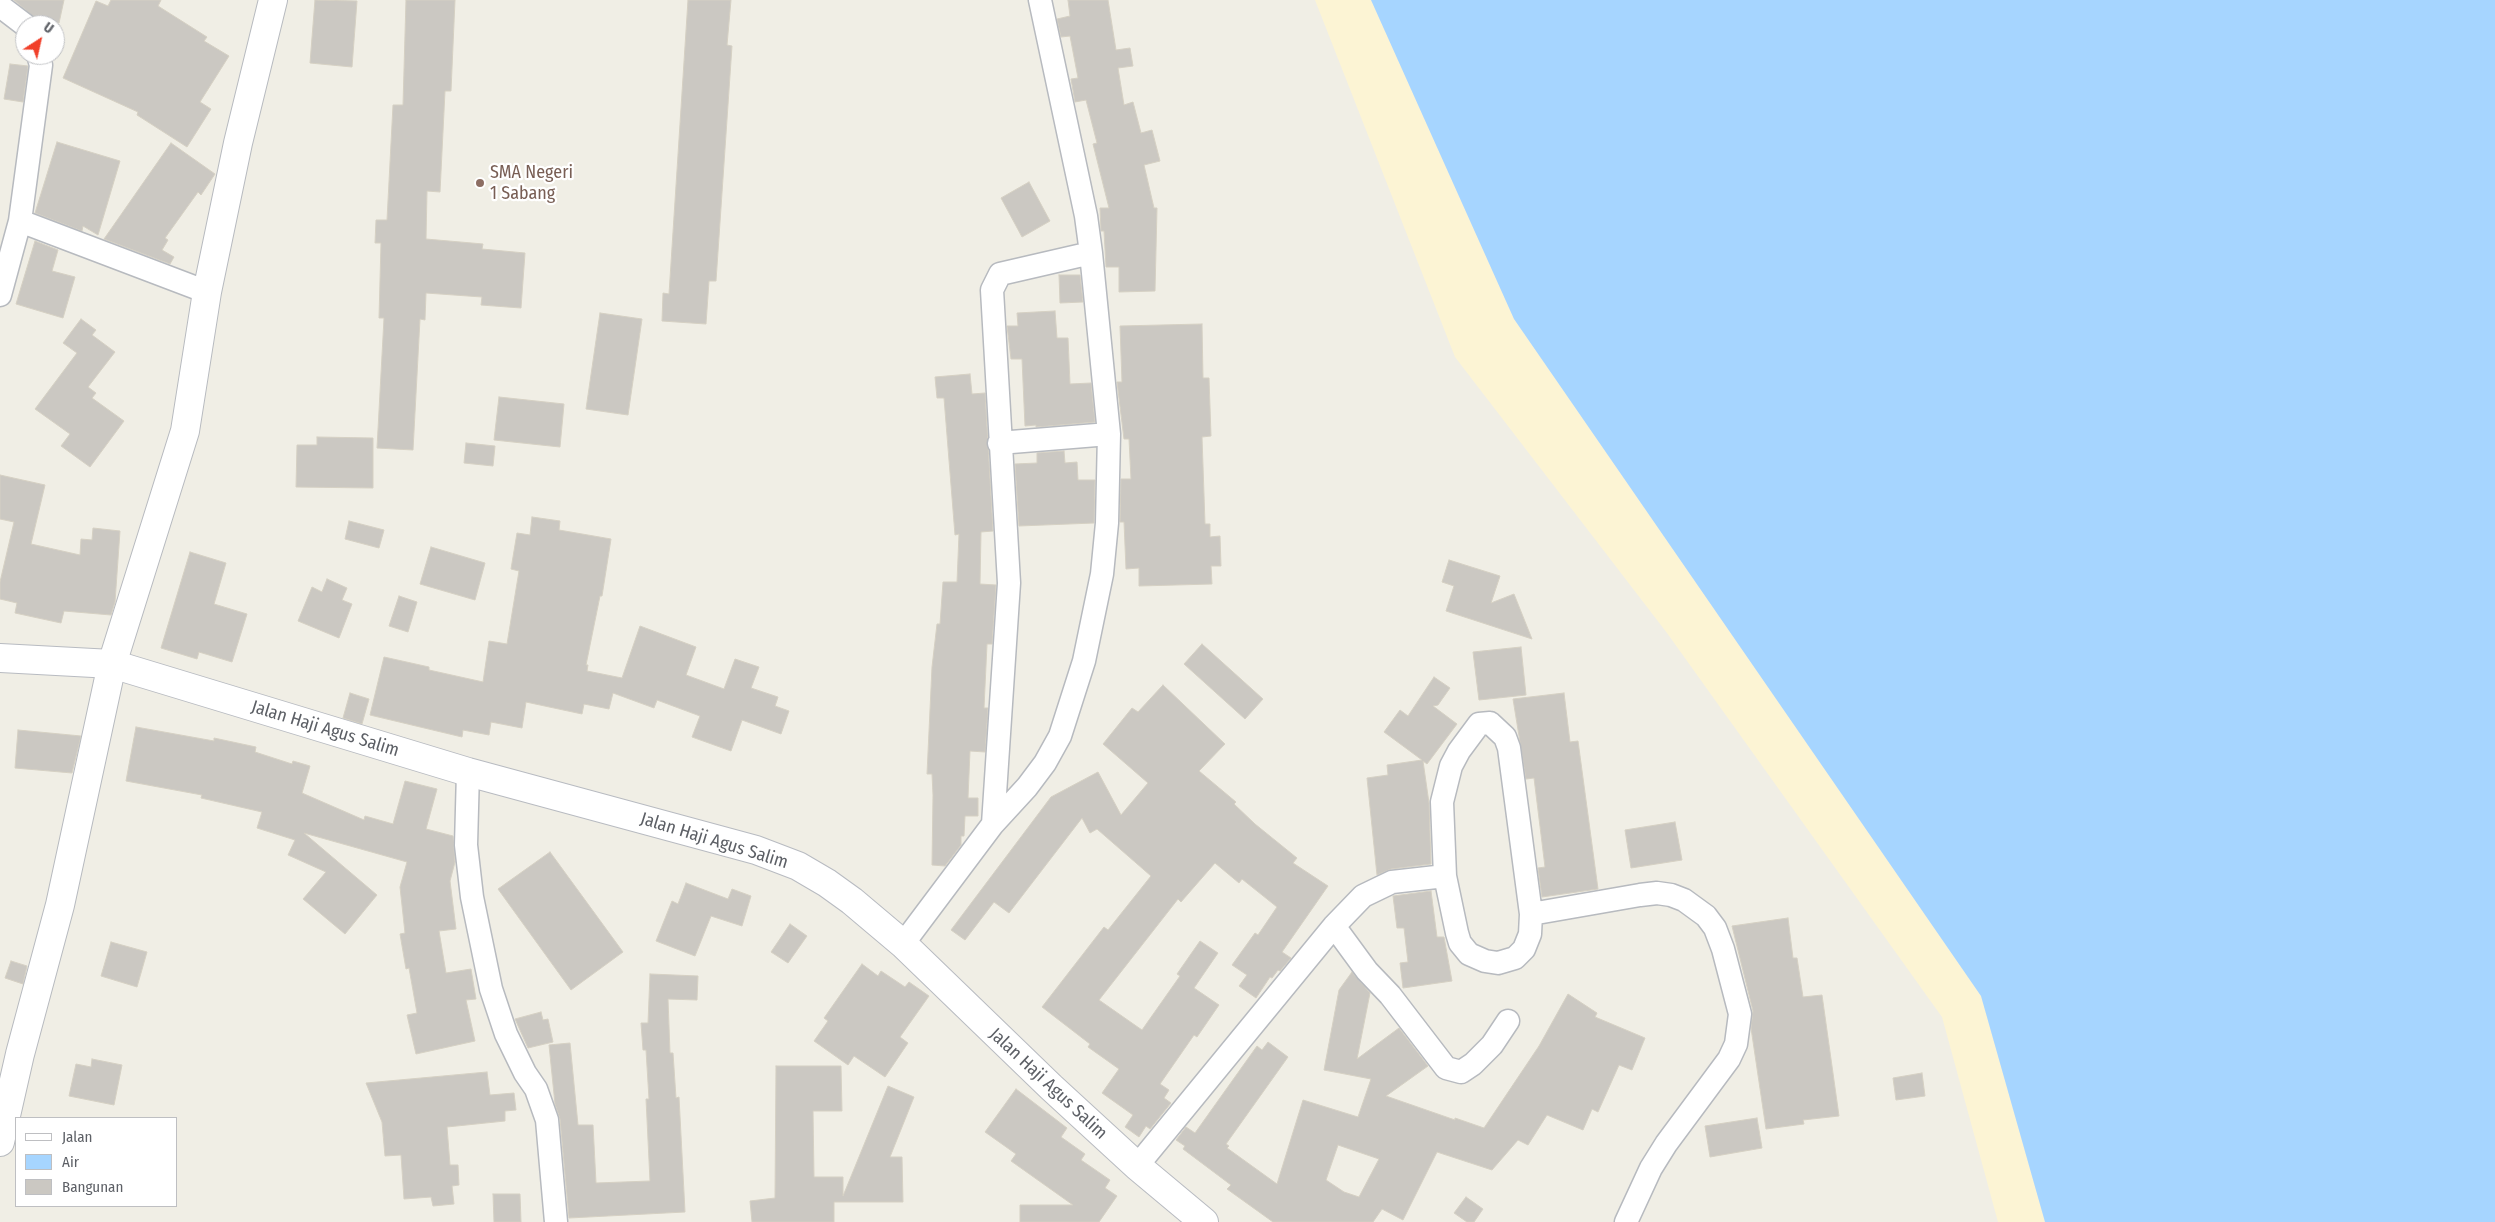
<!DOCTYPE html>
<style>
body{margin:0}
#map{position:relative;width:2495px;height:1222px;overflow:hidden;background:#f0eee5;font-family:"Fira Sans Condensed",sans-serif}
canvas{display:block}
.legend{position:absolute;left:15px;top:1117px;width:162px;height:90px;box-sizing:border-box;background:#fff;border:1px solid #bebfc2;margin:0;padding:6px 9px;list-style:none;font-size:15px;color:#5d6066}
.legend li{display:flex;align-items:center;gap:10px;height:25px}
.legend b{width:25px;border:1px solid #bebfc2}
.north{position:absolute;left:15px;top:15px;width:50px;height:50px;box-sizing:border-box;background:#fff;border:1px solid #bebfc2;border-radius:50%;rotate:35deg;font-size:14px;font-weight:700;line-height:20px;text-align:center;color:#5d6066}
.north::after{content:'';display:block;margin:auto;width:18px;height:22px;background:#f1402a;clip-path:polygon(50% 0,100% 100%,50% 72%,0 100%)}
</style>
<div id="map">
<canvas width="2495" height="1222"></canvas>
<ul class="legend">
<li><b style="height:6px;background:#fff"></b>Jalan</li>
<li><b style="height:14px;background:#a6d5ff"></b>Air</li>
<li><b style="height:14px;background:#cbc8c2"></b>Bangunan</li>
</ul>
<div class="north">U</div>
</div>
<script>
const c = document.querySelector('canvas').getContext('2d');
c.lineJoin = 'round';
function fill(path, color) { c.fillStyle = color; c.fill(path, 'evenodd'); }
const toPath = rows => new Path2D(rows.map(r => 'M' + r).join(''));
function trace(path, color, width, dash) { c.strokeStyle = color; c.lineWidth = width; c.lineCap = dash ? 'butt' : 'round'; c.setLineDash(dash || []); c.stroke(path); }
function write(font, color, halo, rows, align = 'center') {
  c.font = font + ' "Fira Sans Condensed",sans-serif'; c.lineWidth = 4.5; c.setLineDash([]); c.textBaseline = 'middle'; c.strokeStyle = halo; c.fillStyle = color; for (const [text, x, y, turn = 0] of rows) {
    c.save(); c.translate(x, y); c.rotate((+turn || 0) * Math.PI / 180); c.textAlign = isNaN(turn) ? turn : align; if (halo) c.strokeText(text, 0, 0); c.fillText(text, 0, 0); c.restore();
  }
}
fill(toPath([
 [1315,0,1371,0,1514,319,1981,996,2045,1222,1998,1222,1942,1017,1667,633,1455,357]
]), '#fcf4d4');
fill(toPath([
 [1371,0,2495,0,2495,1222,2045,1222,1981,996,1514,319]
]), '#a6d5ff');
const building = toPath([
 [14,0,64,0,59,23,35,18,14,0],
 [111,0,161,0,158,6,207,37,204,41,229,56,200,102,211,109,187,147,137,115,138,112,63,78,96,1,108,6,111,0],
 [315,0,357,1,352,67,310,63,315,0],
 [406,0,455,0,451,91,445,91,440,192,427,191,426,239,483,244,482,249,525,253,521,308,481,305,482,297,426,293,425,320,420,319,413,450,377,448,384,318,379,318,381,243,375,243,376,220,387,220,393,105,403,105,406,0],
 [688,0,731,0,727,45,732,46,716,281,709,281,706,324,662,321,663,293,669,294,688,0],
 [1068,0,1108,0,1116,50,1130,48,1133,66,1118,68,1124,105,1133,102,1141,133,1152,130,1160,161,1144,165,1154,208,1157,208,1155,291,1119,292,1119,267,1106,267,1104,231,1101,231,1100,208,1109,208,1093,144,1097,143,1086,100,1075,102,1071,79,1078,78,1070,36,1061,37,1057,19,1070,16,1068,0],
 [10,64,28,66,23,102,4,99,10,64],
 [57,142,120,161,98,235,83,226,82,231,35,213,57,142],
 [171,143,215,174,201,195,198,192,165,238,168,240,162,250,174,257,170,264,104,239,171,143],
 [1029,182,1050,221,1022,237,1001,198,1029,182],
 [35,241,58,250,52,271,75,277,63,318,16,304,35,241],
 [1059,275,1080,275,1083,302,1060,303,1059,275],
 [1055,311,1057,338,1068,338,1070,384,1091,383,1095,422,1036,427,1036,425,1025,426,1022,359,1011,359,1007,326,1018,326,1017,313,1055,311],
 [600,313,642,319,628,415,586,409,600,313],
 [81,319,96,330,92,335,115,352,88,387,96,393,92,398,124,421,90,467,61,446,70,434,35,409,77,353,63,343,81,319],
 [1202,324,1203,378,1209,378,1211,436,1202,437,1205,524,1210,524,1210,537,1220,536,1221,566,1211,566,1212,584,1139,586,1139,568,1126,569,1124,522,1120,522,1121,479,1131,479,1129,439,1124,439,1117,382,1122,382,1120,326,1202,324],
 [970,374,972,394,985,393,993,531,981,532,980,584,996,585,992,644,987,644,984,708,988,708,985,752,970,751,968,798,978,798,978,816,965,816,964,836,961,836,961,845,945,866,932,865,933,795,932,774,927,774,932,667,937,624,940,624,943,582,957,582,959,534,955,535,944,398,937,398,935,377,970,374],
 [499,397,564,404,560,447,494,440,499,397],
 [317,437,373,438,373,488,296,487,297,445,317,445,317,437],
 [466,443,495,446,493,466,464,463,466,443],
 [1064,451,1065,463,1077,462,1078,480,1095,480,1094,523,1019,526,1015,464,1037,463,1037,453,1064,451],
 [0,475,45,485,31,544,80,555,81,539,92,540,93,528,120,531,115,602,111,615,64,611,61,623,15,613,17,603,0,599,0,582,14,522,0,519,0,475],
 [532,517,560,521,559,530,611,539,602,596,600,596,586,665,588,665,587,671,622,678,640,626,696,647,686,675,724,689,735,659,759,667,751,688,778,697,775,706,789,711,781,734,742,720,731,751,692,737,700,716,657,700,654,708,613,693,609,709,584,704,582,714,526,702,522,728,491,722,489,735,463,730,462,737,370,715,384,657,429,667,429,670,483,682,489,641,507,644,519,571,511,569,517,533,530,535,532,517],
 [349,521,384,530,379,548,345,539,349,521],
 [431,547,485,563,475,600,420,584,431,547],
 [190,552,226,563,214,604,247,614,232,662,199,652,197,659,161,648,190,552],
 [1449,560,1500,576,1491,603,1514,594,1532,639,1446,611,1454,586,1442,582,1449,560],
 [327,579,347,588,342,600,352,604,339,638,298,621,312,587,322,592,327,579],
 [399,596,417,602,408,632,389,626,399,596],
 [1202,644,1263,699,1245,719,1184,664,1202,644],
 [1521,647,1526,695,1479,700,1473,652,1521,647],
 [1434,677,1450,688,1438,705,1433,706,1457,724,1427,764,1423,761,1429,803,1431,864,1391,869,1377,875,1367,778,1388,775,1387,765,1422,760,1384,732,1400,710,1408,716,1434,677],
 [1163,685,1225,744,1199,771,1236,802,1234,804,1255,824,1297,858,1293,863,1328,886,1282,952,1291,958,1280,971,1278,970,1272,978,1270,977,1256,998,1239,986,1247,975,1232,965,1255,933,1258,935,1277,907,1242,879,1239,883,1215,863,1181,902,1178,899,1099,1000,1142,1030,1180,976,1177,974,1200,941,1218,953,1194,988,1219,1005,1197,1037,1194,1035,1160,1084,1169,1090,1164,1098,1171,1103,1150,1129,1146,1126,1139,1137,1125,1127,1133,1115,1102,1093,1119,1069,1088,1047,1090,1044,1042,1007,1104,927,1108,930,1151,876,1097,829,1090,833,1082,818,1009,913,994,902,965,940,951,930,1051,797,1098,772,1121,815,1148,783,1103,744,1132,708,1138,712,1163,685],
 [350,693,369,699,362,724,343,718,350,693],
 [1564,693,1570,742,1578,741,1598,889,1542,897,1538,868,1545,867,1534,778,1526,779,1513,699,1564,693],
 [136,727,214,741,214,738,256,747,255,752,292,764,293,761,310,766,302,793,364,820,365,816,393,824,405,781,437,789,426,829,453,836,455,862,450,881,456,929,439,931,446,973,471,969,476,999,466,1000,475,1041,416,1054,407,1015,417,1013,409,968,406,969,400,934,405,933,400,887,407,862,304,833,377,895,345,934,303,899,326,872,288,855,295,840,257,828,262,812,201,798,202,795,126,781,136,727],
 [18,730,81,736,72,773,15,768,18,730],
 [1675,822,1682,860,1631,868,1625,830,1675,822],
 [550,852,623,952,571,990,498,889,550,852],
 [686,883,728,899,732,889,751,896,742,926,711,916,695,956,656,941,672,901,678,904,686,883],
 [1431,891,1437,937,1444,937,1452,981,1403,988,1400,963,1408,962,1404,928,1397,928,1393,896,1431,891],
 [1788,918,1793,958,1797,958,1803,997,1822,995,1839,1116,1803,1120,1804,1124,1766,1129,1751,1028,1753,1011,1732,926,1788,918],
 [790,924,807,936,788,963,771,952,790,924],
 [111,942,147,952,137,987,101,976,111,942],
 [11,961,27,966,23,984,5,978,11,961],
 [862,964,878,976,881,971,905,987,909,982,929,996,900,1037,908,1043,885,1077,854,1056,848,1065,814,1041,828,1021,824,1018,862,964],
 [1352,972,1370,993,1357,1059,1399,1028,1428,1066,1386,1096,1455,1120,1455,1118,1484,1128,1539,1046,1568,994,1597,1013,1595,1017,1645,1038,1632,1070,1619,1065,1598,1112,1592,1109,1583,1130,1547,1115,1528,1145,1518,1140,1492,1170,1437,1152,1403,1220,1382,1209,1373,1222,1273,1222,1227,1189,1231,1185,1183,1149,1185,1146,1176,1140,1186,1127,1195,1133,1257,1046,1262,1050,1268,1042,1288,1057,1226,1144,1229,1146,1227,1148,1277,1184,1303,1100,1358,1117,1371,1079,1324,1070,1339,990,1352,972],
 [1338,1145,1379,1159,1359,1197,1344,1192,1326,1180,1338,1145],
 [650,974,698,976,697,1000,668,999,670,1053,673,1053,676,1098,679,1097,685,1212,569,1218,560,1119,555,1104,549,1045,570,1043,578,1125,593,1125,596,1183,650,1181,646,1099,649,1099,646,1050,643,1050,641,1023,648,1023,650,974],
 [541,1012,543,1020,548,1019,553,1042,528,1048,515,1019,541,1012],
 [92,1059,122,1065,114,1105,69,1096,76,1064,91,1067,92,1059],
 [776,1066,841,1066,842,1111,813,1111,814,1177,843,1177,843,1196,888,1086,914,1097,890,1157,902,1157,903,1202,834,1202,834,1222,752,1222,750,1201,775,1198,776,1066],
 [487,1072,490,1095,514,1093,516,1110,505,1111,505,1121,447,1127,450,1165,458,1165,459,1185,452,1186,454,1204,433,1206,431,1197,404,1199,401,1155,385,1156,382,1122,366,1083,487,1072],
 [1922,1073,1925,1096,1896,1100,1893,1078,1922,1073],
 [1016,1089,1067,1128,1061,1137,1085,1154,1081,1160,1110,1180,1105,1188,1117,1196,1099,1222,1020,1222,1020,1205,1073,1205,1011,1161,1016,1154,985,1132,1016,1089],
 [1757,1118,1762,1148,1710,1157,1705,1126,1757,1118],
 [493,1194,520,1194,521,1222,494,1222,493,1194],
 [1466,1197,1483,1209,1474,1222,1467,1222,1454,1213,1466,1197]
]);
fill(building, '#cbc8c2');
trace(building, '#d5d0c3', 1);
const minor = toPath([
 [0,6,25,25],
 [20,221,207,292],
 [0,295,20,221,41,65,38,55],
 [999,443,1109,434],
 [1490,723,1505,737,1509,748,1531,914,1530,934,1524,949,1515,958,1498,963,1485,961,1469,954,1460,943,1457,933,1445,876,1442,802,1451,766,1459,751,1479,724,1490,723],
 [468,772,466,845,472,897,491,989,506,1034,525,1073,536,1089,547,1120,556,1222],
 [993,824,1009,583,992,290,1000,274,1091,253],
 [1531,914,1640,895,1657,893,1671,895,1684,900,1706,916,1715,928,1723,949,1740,1014,1736,1044,1729,1059,1666,1144,1651,1168,1626,1222],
 [1334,926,1367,971,1390,995,1446,1068,1461,1072,1473,1064,1492,1045,1508,1021],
 [903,944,993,824,1027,787,1045,763,1060,736,1084,661,1102,574,1107,523,1109,434,1091,253,1086,216,1040,0],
 [1137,1166,1334,926,1363,896,1392,882,1445,876]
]);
const tertiary = toPath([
 [0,1142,20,1054,60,905,112,664,185,431,207,292,238,143,273,0]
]);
const secondary = toPath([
 [0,658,112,664,468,772,756,850,798,866,827,883,852,901,903,944,1051,1087,1137,1166,1204,1222]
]);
trace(minor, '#b7babf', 25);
trace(tertiary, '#b7babf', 30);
trace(secondary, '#b8bbc1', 30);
trace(minor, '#fff', 22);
trace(tertiary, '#fff', 28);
trace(secondary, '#fff', 28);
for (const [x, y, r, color] of [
 [480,183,5,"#8d6e63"]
]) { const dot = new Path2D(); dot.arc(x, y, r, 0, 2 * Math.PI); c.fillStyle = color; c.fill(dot); trace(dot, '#fff', 2); }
write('18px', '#785e54', '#fff', [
 ["SMA Negeri",490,173],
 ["1 Sabang",490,194]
], 'left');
write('18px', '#5d6066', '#fff', [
 ["Jalan Haji Agus Salim",325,729,17],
 ["Jalan Haji Agus Salim",714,841,17],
 ["Jalan Haji Agus Salim",1048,1084,43]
]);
</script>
